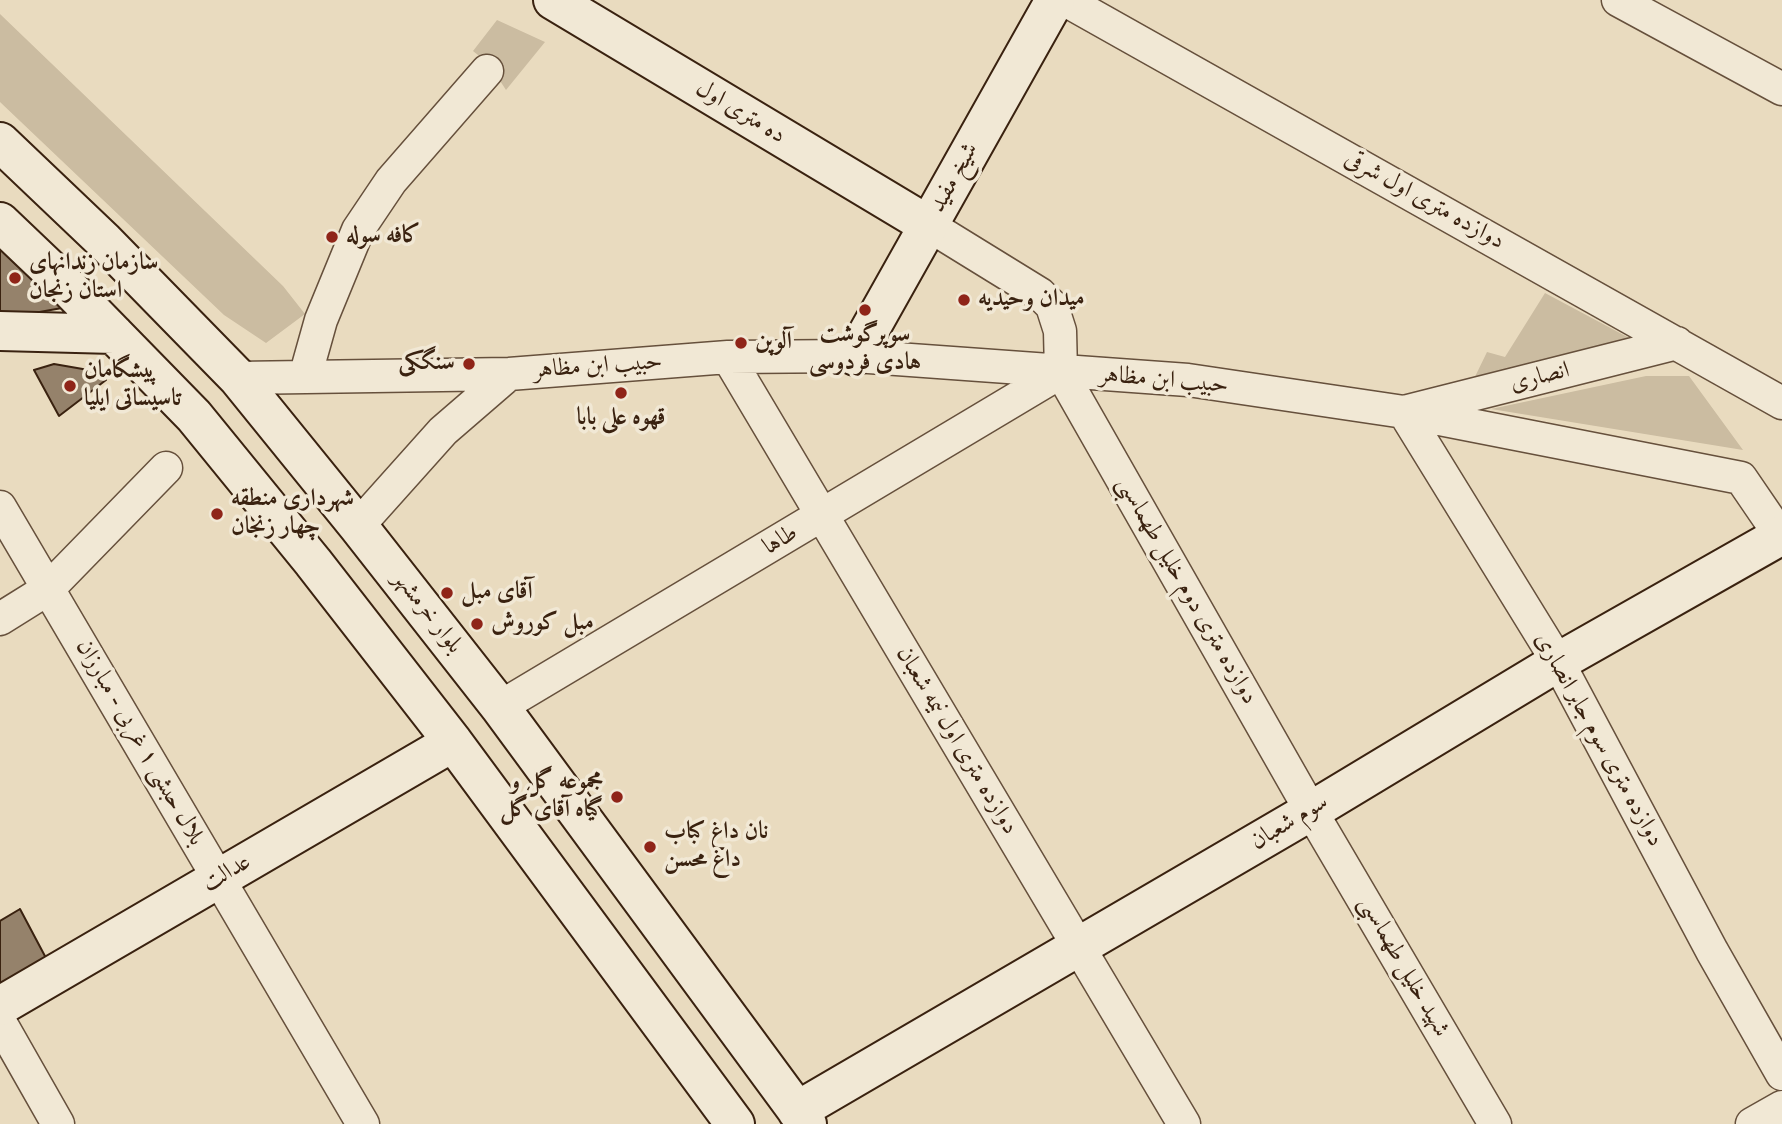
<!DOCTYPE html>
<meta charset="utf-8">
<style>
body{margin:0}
canvas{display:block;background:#e9dbbf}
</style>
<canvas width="1782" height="1124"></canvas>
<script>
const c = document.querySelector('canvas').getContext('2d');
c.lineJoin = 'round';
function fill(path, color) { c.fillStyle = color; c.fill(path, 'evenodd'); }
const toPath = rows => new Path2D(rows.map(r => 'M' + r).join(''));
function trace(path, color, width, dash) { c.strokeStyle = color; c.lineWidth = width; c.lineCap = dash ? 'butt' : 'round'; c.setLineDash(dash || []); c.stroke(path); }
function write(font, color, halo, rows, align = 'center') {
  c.font = font + ' "IM FELL Double Pica",Amiri,serif'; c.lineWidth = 7; c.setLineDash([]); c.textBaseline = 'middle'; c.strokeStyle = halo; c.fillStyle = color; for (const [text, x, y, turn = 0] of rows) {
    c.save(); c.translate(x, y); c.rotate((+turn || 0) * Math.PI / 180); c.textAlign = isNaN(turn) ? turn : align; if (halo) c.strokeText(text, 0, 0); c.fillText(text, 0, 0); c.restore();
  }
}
fill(toPath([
 [0,14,283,286,305,314,266,343,224,315,0,102],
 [497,20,545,42,506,90,489,64,473,51],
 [1545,293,1633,340,1470,387,1487,352,1505,357],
 [1646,376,1689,376,1743,450,1491,409]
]), '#cbbca1');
const building = toPath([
 [0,249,62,308,0,319,0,249],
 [54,364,100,372,106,380,59,416,34,370,54,364],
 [20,909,55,975,0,1006,0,921,20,909]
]);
fill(building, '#95826b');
trace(building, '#3a2210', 2);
const street = toPath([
 [1065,0,1782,403],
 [1618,0,1782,89],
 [928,225,1040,294,1052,306,1060,331,1061,372,1311,811,1495,1124],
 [1677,343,1404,412,1558,662,1712,951,1782,1074],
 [728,357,1184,1124],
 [305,377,321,320,358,230,391,181,487,71],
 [238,378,509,374,728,357,855,356,1188,380,1404,412,1741,478,1782,538],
 [0,507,363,1124],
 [358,526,443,431,509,374],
 [0,619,48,589,166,468],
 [500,707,1061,372],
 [0,1022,58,1124],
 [1752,1124,1782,1107]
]);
const secondary = toPath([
 [553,0,928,225],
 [0,142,104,241,238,378,358,526,500,707,807,1124],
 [0,222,63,282,194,416,313,562,453,742,735,1124],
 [0,331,114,334],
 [855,356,1055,0],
 [0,1006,453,742],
 [797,1111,1311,811,1558,662,1782,535]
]);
trace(street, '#66503c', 35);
trace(secondary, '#3a2210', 42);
trace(street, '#f1e8d5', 32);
trace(secondary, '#f1e8d5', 38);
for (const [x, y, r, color] of [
 [332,237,7,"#8f2418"],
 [15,278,7,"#8f2418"],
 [964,300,7,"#8f2418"],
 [865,310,7,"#8f2418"],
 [741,343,7,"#8f2418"],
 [469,364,7,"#8f2418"],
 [70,386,7,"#8f2418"],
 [621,393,7,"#8f2418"],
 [217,514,7,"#8f2418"],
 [447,593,7,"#8f2418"],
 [477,624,7,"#8f2418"],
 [617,797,7,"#8f2418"],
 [650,847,7,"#8f2418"]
]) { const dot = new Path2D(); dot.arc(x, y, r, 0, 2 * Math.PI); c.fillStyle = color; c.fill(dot); trace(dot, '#f1e8d5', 2.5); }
write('24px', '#3a2210', '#f1e8d5', [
 ["ده متری اول",740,113,31],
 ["شیخ مفید",955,178,-61],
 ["دوازده متری اول شرقی",1424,201,29],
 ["حبیب ابن مظاهر",598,367,-4],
 ["انصاری",1540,378,-14],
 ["حبیب ابن مظاهر",1164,381,5],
 ["طاها",781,541,-31],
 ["دوازده متری دوم خلیل طهماسبی",1186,591,60],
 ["بلوار خرمشهر",427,613,52],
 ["دوازده متری سوم جابر انصاری",1598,740,61],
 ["دوازده متری اول نیمه شعبان",956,741,59],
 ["بلال حبشی ۱ غربی - مبارزان",139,743,60],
 ["سوم شعبان",1290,823,-31],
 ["عدالت",227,874,-30],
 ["شهید خلیل طهماسبی",1403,967,60]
]);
write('bold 24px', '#3a2210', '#f1e8d5', [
 ["کافه سوله",346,237],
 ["سازمان زندانهای",29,264],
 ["استان زنجان",29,292],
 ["میدان وحیدیه",978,300],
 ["سوپرگوشت",865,336,"center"],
 ["هادی فردوسی",865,364,"center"],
 ["آلوپن",755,343],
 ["سنگکی",455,364,"right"],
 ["پیشگامان",84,372],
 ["تاسیساتی ایلیا",84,400],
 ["قهوه علی بابا",621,419,"center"],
 ["شهرداری منطقه",231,500],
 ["چهار زنجان",231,528],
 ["آقای مبل",461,593],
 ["مبل کوروش",491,624],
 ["مجموعه گل و",603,783,"right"],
 ["گیاه آقای گل",603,811,"right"],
 ["نان داغ کباب",664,833],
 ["داغ محسن",664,861]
], 'left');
</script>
